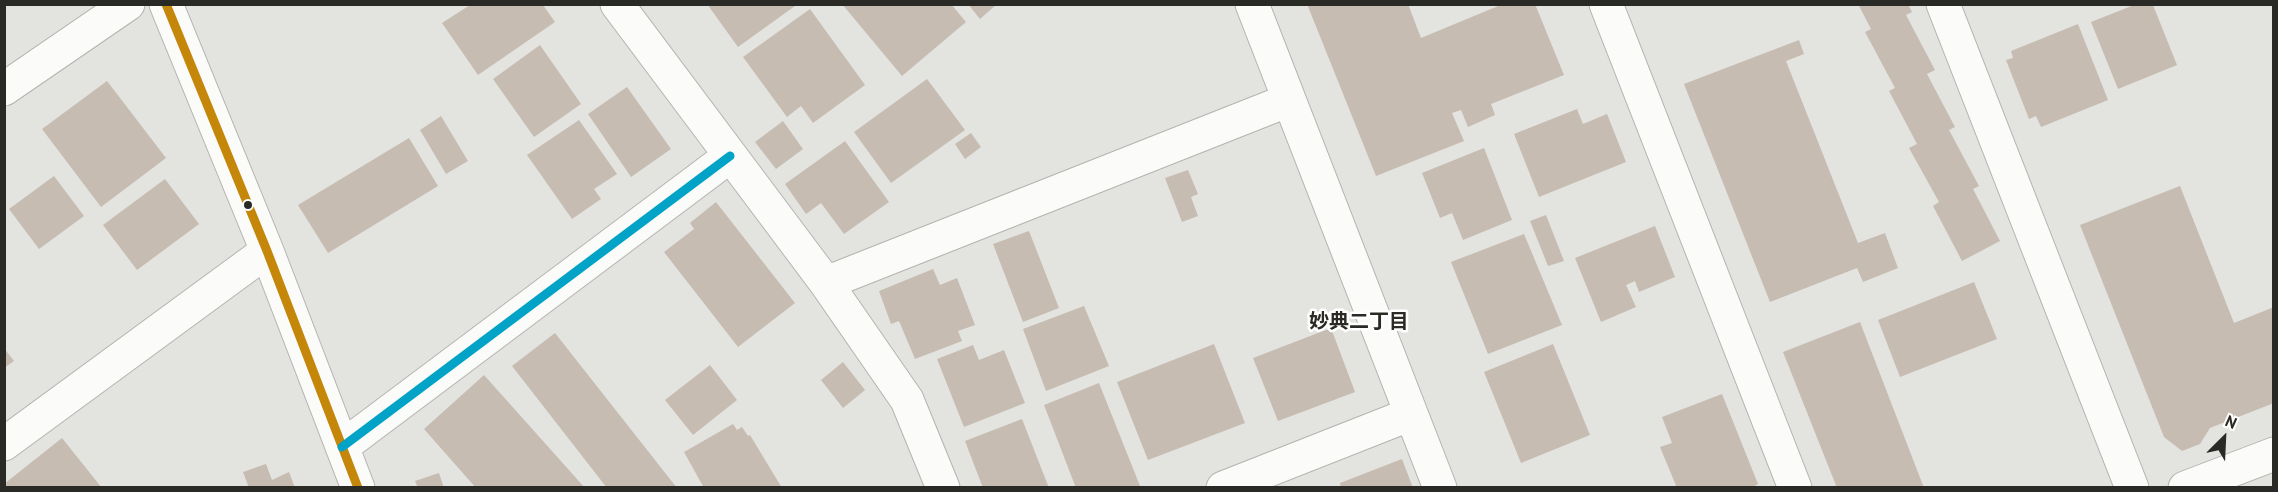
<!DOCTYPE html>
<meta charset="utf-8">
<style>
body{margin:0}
#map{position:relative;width:2278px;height:492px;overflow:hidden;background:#e3e3df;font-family:"PT Sans",sans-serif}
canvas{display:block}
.frame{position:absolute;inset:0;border:6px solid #292926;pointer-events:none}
.north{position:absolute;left:2194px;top:408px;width:60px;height:60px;-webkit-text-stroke:4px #fff;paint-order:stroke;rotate:24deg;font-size:16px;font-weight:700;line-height:24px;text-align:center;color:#292926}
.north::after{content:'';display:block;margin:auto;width:21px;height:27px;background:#292926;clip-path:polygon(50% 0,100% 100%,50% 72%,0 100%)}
</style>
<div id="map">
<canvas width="2278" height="492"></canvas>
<div class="frame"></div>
<div class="north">N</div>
</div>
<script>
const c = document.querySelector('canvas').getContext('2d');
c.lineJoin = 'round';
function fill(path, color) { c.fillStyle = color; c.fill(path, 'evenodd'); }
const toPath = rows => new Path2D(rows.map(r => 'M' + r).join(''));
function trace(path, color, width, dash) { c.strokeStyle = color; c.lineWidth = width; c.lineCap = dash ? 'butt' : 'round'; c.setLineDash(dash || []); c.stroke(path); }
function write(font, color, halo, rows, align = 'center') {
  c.font = font + ' "PT Sans","Noto Sans JP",sans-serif'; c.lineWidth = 5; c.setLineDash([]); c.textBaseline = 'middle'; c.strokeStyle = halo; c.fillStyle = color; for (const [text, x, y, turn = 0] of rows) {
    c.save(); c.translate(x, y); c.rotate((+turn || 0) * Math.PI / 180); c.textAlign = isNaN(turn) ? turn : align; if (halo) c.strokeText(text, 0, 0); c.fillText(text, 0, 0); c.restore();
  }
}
fill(toPath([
 [707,4,793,4,795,6,738,47],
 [842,4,951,4,966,22,902,76],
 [968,4,997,4,980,19],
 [1307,4,1408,4,1421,38,1503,4,1535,4,1564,75,1491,104,1495,115,1468,127,1461,110,1452,113,1464,141,1376,176],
 [1858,4,1908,4,1912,12,1906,15,1935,70,1927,74,1955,127,1949,130,1979,186,1973,189,2000,241,1962,261,1933,206,1939,202,1909,148,1917,144,1889,91,1895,88,1865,32,1871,29],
 [470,5,543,5,555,22,478,75,442,23],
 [2134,5,2153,5,2177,65,2118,89,2091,22],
 [810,9,865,85,813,123,801,106,787,117,743,57],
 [2078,24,2108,100,2041,127,2036,116,2029,119,2006,60,2013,58,2011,51],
 [1799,40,1804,54,1786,61,1858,243,1885,233,1898,268,1863,282,1857,268,1770,302,1684,84],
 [540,45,581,104,534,137,493,79],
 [927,79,965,130,891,183,854,132],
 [107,81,166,158,101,207,42,129],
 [627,87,671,149,631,177,588,114],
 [1577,109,1583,124,1607,114,1626,162,1539,197,1514,134],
 [441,116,468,161,446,174,420,130],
 [579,120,617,174,594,189,601,199,572,219,527,155],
 [783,121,803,149,776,169,755,142],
 [971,133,981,147,965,159,955,144],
 [409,138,438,186,328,253,298,205],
 [845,141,889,202,844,234,821,203,806,214,785,184],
 [1484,148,1512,220,1463,240,1452,213,1440,218,1422,173],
 [1188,170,1198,194,1191,197,1198,216,1182,222,1165,178],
 [54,176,84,216,39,249,9,209],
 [165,179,199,224,137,270,103,225],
 [2180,186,2234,323,2274,307,2274,403,2210,428,2200,444,2182,451,2164,437,2080,225],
 [716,202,795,303,738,347,664,252,694,229,690,223],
 [1546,215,1564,261,1548,266,1530,221],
 [1655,226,1675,277,1639,292,1635,281,1626,285,1636,307,1601,322,1575,258],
 [1029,231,1059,308,1023,322,993,244],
 [1524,234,1562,325,1488,354,1451,262],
 [933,269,940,285,957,278,975,325,958,331,962,341,915,359,899,321,891,324,879,291],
 [1974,282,1997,339,1900,377,1878,320],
 [1084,306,1109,366,1046,391,1023,329],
 [1860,322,1924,488,1837,488,1783,352],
 [1331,328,1355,392,1278,421,1253,358],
 [555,333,677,488,607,488,512,366],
 [1214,344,1245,423,1148,460,1117,382],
 [1553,344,1590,435,1521,463,1484,372],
 [973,345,979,360,1004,350,1025,403,964,427,937,359],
 [4,348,14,361,4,368],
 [843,362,865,390,843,408,821,380],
 [710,365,737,400,693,435,665,400],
 [484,375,585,488,476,488,424,429],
 [1099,383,1140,486,1136,488,1076,488,1044,405],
 [1722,394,1758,484,1751,488,1677,488,1660,447,1672,443,1662,417],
 [1022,419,1049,488,983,488,965,441],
 [733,424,737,430,742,427,748,436,750,435,782,488,704,488,684,452],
 [62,438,102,488,4,488,4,484],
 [1402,459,1413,488,1341,488,1340,483],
 [266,464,272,480,289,472,295,488,249,488,243,472],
 [439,473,444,488,418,488,415,481]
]), '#c6bcb2');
const minor = toPath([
 [166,4,267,251,358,488],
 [617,4,826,283,907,400,943,488],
 [1252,4,1440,488],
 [1606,4,1795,488],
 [1943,4,2132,488],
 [4,89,128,4],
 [826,283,1289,100],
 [4,444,267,251],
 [342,447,730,156],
 [1223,488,1411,414],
 [2185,488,2274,454]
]);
trace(minor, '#b4b3b0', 35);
trace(minor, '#fbfbfa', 33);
trace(toPath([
 [166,4,267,251,358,488]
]), '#c4870a', 9);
trace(toPath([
 [342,447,730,156]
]), '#02a3c6', 9);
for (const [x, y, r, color] of [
 [248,205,5,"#292926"]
]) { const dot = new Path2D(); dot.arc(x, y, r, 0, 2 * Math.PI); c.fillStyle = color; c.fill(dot); trace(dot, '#fff', 2); }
write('bold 20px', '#2b2a25', '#fff', [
 ["妙典二丁目",1359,322]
]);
</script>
